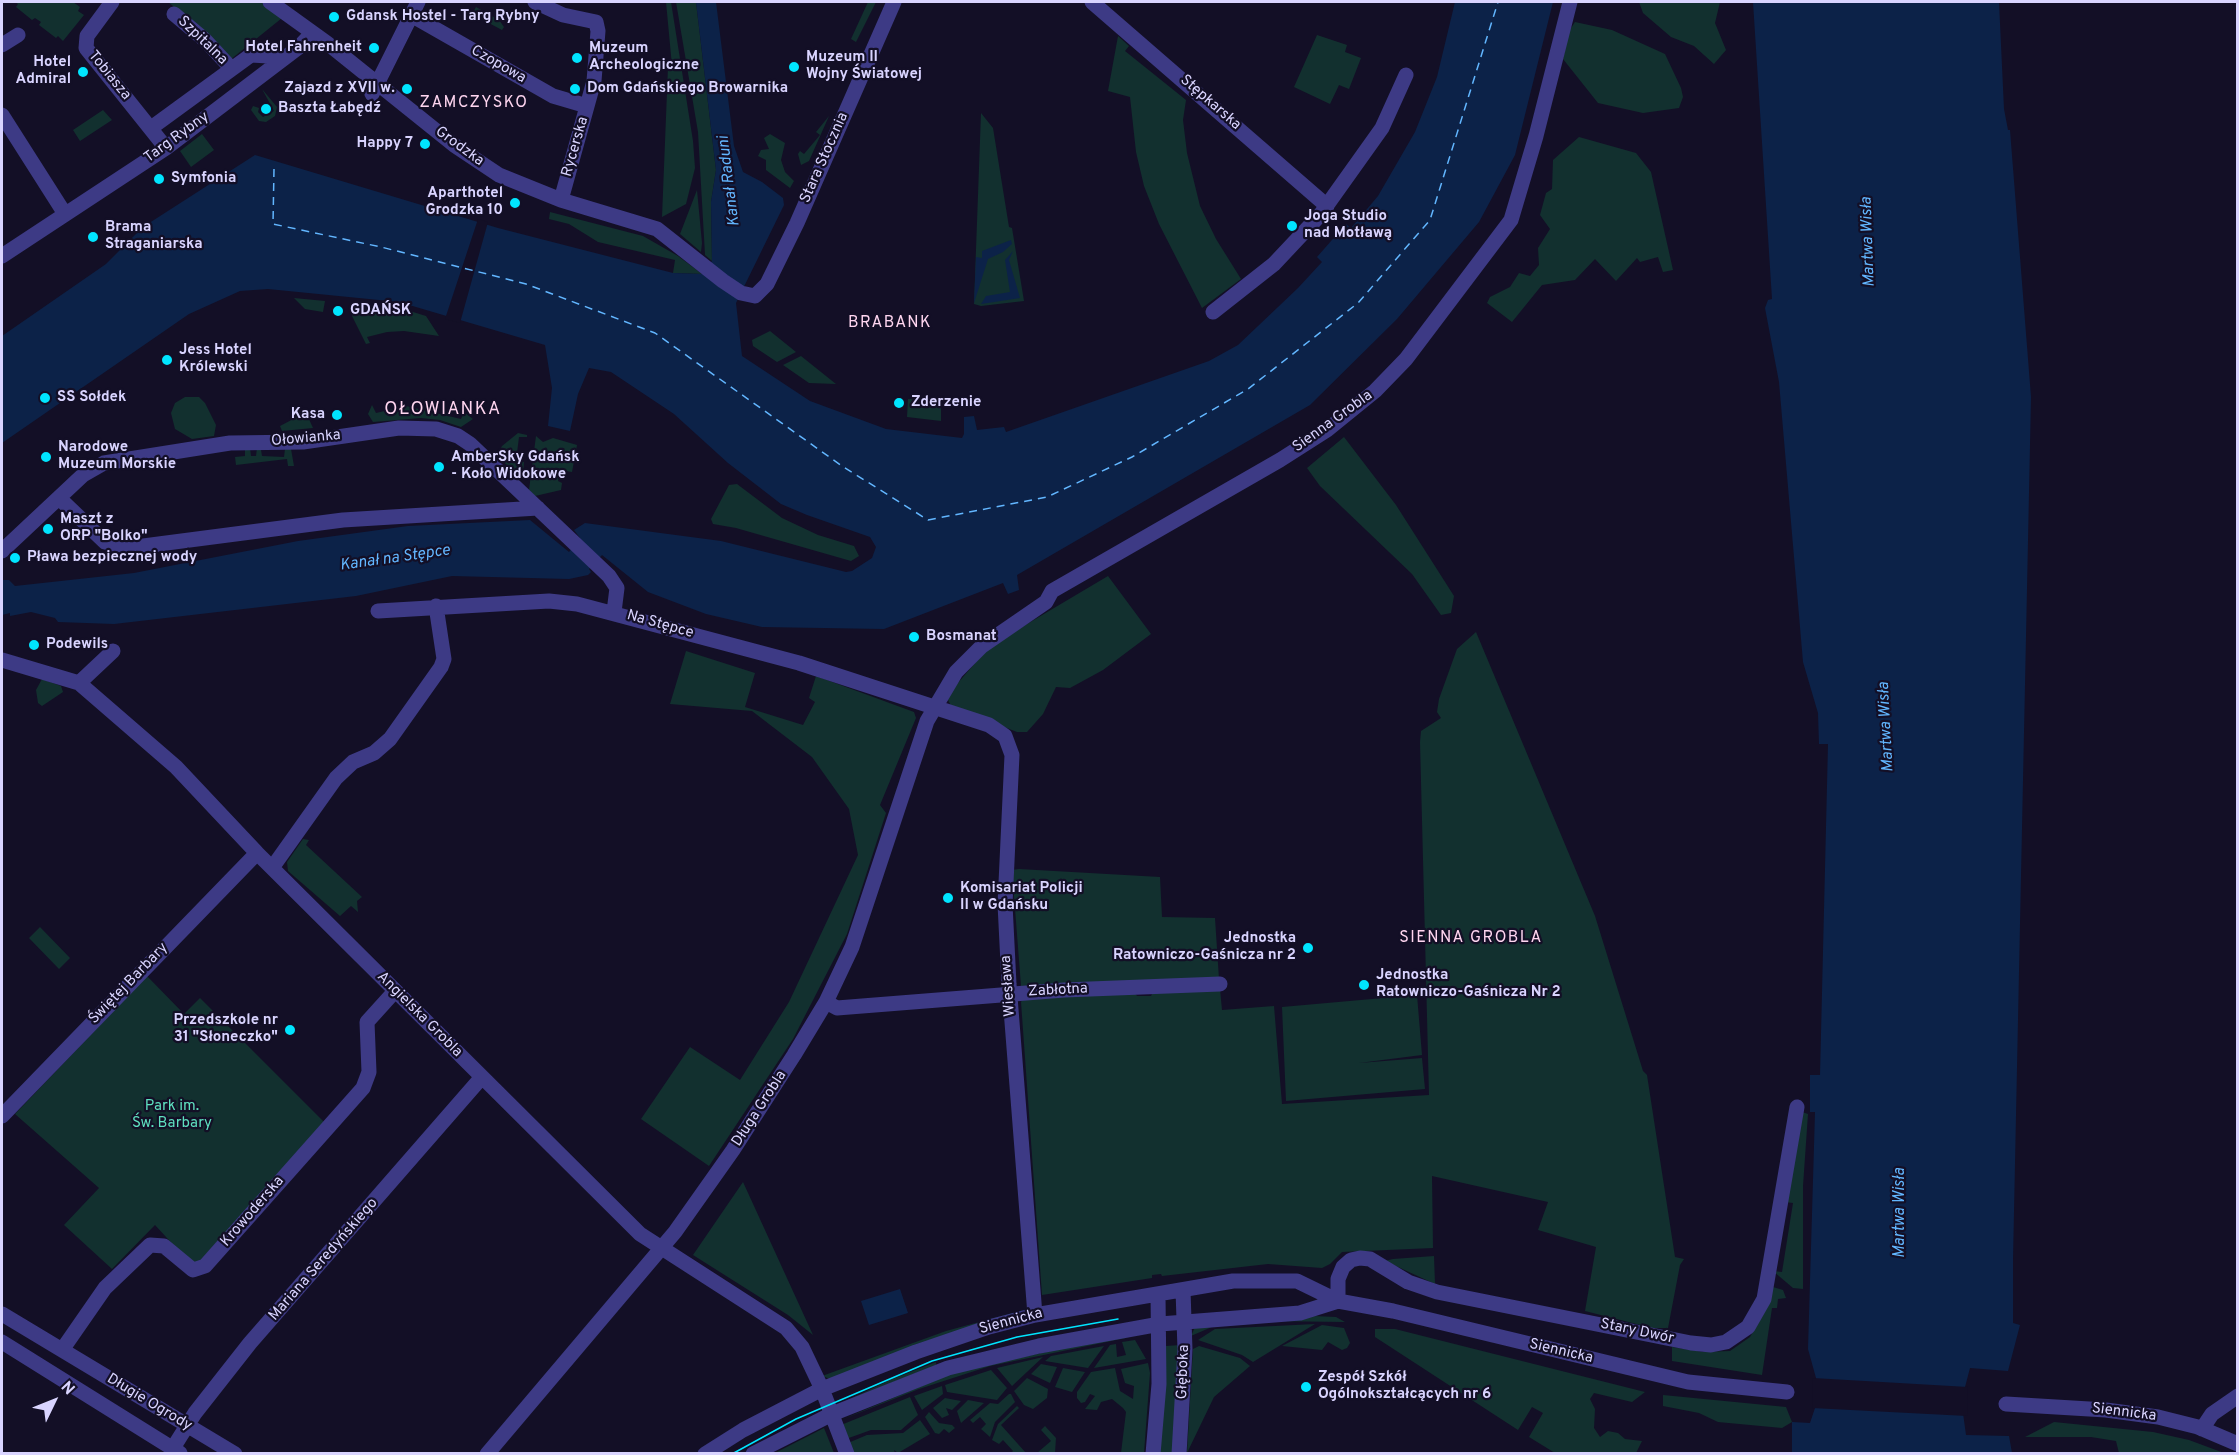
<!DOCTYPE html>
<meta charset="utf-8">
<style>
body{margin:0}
#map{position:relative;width:2239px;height:1455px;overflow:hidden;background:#130f26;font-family:Overpass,sans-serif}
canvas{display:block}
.frame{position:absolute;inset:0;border:3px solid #d9d4ff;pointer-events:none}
.north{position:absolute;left:24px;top:1371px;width:60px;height:60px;-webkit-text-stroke:4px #130f26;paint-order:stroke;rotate:47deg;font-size:16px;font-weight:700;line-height:24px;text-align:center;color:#d9d4ff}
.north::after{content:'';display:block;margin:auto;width:21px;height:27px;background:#d9d4ff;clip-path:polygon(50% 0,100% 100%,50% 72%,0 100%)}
</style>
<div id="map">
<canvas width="2239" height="1455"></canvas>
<div class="frame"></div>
<div class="north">N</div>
</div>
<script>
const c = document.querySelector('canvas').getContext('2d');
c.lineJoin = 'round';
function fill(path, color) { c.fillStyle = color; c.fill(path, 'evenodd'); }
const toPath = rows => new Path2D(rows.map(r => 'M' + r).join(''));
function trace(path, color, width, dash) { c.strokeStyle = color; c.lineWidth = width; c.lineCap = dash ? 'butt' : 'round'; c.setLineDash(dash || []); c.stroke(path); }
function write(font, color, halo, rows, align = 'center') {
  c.font = font + ' Overpass,sans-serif'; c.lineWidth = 4.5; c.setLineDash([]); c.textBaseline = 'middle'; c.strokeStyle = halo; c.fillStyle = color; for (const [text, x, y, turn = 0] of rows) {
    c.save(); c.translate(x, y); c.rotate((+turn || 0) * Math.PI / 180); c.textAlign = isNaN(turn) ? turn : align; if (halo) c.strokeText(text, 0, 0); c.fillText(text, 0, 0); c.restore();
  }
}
fill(toPath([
 [15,2,73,2,80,7,78,11,84,15,63,41,58,36,56,38,39,25,41,22,35,18,32,20,16,7,18,4],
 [168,2,261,2,282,18,230,60,197,25],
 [666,2,671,2,693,141,695,168,686,204,662,217,668,67,672,66],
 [676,2,696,2,716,170,711,202,712,261,705,255,698,132],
 [868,2,876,2,856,42,851,39],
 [1639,2,1720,2,1715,23,1726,50,1714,64,1694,46,1671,37,1643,13],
 [476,7,499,20,504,27,502,30,472,14],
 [1575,22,1612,30,1665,54,1681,88,1683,97,1679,108,1643,113,1598,103,1563,59,1569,31],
 [1317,35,1347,45,1345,52,1361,58,1349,89,1339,85,1330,104,1294,87],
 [1118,36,1129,46,1125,51,1186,100,1183,120,1187,153,1200,206,1216,239,1241,279,1202,308,1159,224,1144,186,1136,152,1130,97,1108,91],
 [262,89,277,107,275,116,266,122,259,121,251,110,253,106,259,108,258,112,263,117,274,111],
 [103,110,112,120,80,141,73,130],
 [981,113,993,128,1009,227,1012,228,1024,301,981,306,974,304],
 [829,116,809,161,801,165,798,154,800,151,804,154,820,135,816,132],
 [202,134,214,150,191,167,180,151],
 [770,134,785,143,781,160,785,172,794,181,790,188,766,170,766,160,758,156,761,150,769,149,764,138],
 [1579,137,1636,153,1651,172,1673,270,1663,272,1658,257,1640,262,1637,258,1616,281,1595,259,1575,280,1542,285,1512,322,1487,303,1490,297,1510,287,1519,273,1530,276,1539,265,1538,248,1550,229,1540,215,1546,193,1552,189,1553,160],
 [697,190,702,243,701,252,680,234],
 [550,212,643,236,678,256,702,274,673,273,675,260,598,242,569,224,549,219],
 [294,298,325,301,323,312,305,309],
 [353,304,400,308,426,316,439,336,404,331,387,332,367,337,370,343,366,344,352,316],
 [770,331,796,352,777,362,753,346,752,340],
 [801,356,836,384,809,383,783,365],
 [185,397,199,397,205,403,216,425,214,436,192,439,175,429,171,413,175,403],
 [908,399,941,400,941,421,907,417],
 [372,405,376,413,406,406,461,419,464,412,473,419,461,427,440,420,421,418,373,422,368,414],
 [299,416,308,417,313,428,282,431,280,426],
 [518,433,527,435,527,437,519,437,516,461,524,462,523,475,520,477,497,456,502,446],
 [536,436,543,442,553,438,577,445,572,472,560,470,558,481,562,483,561,490,535,496,529,490],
 [1344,437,1396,505,1454,596,1451,613,1441,615,1412,574,1320,486,1307,468],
 [250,448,251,456,256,456,257,448,261,450,262,456,284,457,285,449,291,449,294,466,288,466,287,459,236,465,235,457,245,456,245,449],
 [737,484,782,518,818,535,854,546,859,556,851,561,736,528,713,524,711,519,729,485],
 [1108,576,1151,634,1103,670,1070,688,1056,687,1043,714,1027,732,1017,732,951,706,947,698,950,692,990,646],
 [1476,632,1595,916,1643,1071,1647,1075,1675,1257,1684,1259,1680,1265,1668,1328,1652,1328,1585,1311,1596,1247,1538,1230,1548,1202,1432,1176,1433,1248,1342,1252,1330,1264,1322,1268,1268,1264,1162,1276,1161,1274,1152,1275,1152,1278,1042,1295,1021,1002,1023,999,1135,993,1137,996,1151,996,1153,992,1220,989,1222,1010,1274,1006,1282,1104,1429,1095,1420,742,1421,731,1441,718,1437,712,1439,699,1457,649],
 [686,651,755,673,745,707,803,725,815,702,809,698,816,676,914,712,916,718,880,805,886,813,847,934,793,1039,709,1166,641,1119,690,1047,740,1080,789,1002,858,855,849,809,812,757,752,711,670,704],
 [42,679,61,686,63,692,42,706,38,703,36,690],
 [303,839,309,840,306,845,362,897,357,901,358,912,351,906,340,916,288,871,287,862],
 [1019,869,1160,877,1162,917,1215,918,1219,979,1021,986,1012,870],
 [40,927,70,958,59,969,29,938],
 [147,976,184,1014,200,998,324,1122,200,1261,194,1264,189,1262,155,1225,112,1269,64,1225,99,1188,15,1114],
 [1417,995,1422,1055,1359,1063,1422,1058,1425,1089,1286,1101,1282,1007],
 [1802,1112,1808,1114,1803,1186,1803,1289,1793,1288,1773,1271,1782,1272,1793,1203,1785,1202],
 [743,1182,813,1335,788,1315,693,1255],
 [1434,1256,1435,1284,1385,1261,1393,1259],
 [1773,1287,1783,1290,1786,1298,1778,1299,1777,1308,1772,1308,1762,1375,1672,1361,1672,1347,1703,1352,1730,1351,1750,1337,1764,1312],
 [1027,1309,830,1379,822,1376,946,1331],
 [1291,1315,1336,1317,1345,1322,1269,1321,1214,1326,1191,1336,1195,1327],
 [1315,1324,1253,1362,1242,1355,1198,1340,1215,1329],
 [1322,1325,1344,1328,1350,1343,1347,1348,1342,1350,1328,1342,1322,1350,1282,1346],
 [1375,1329,1395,1329,1645,1392,1632,1402,1594,1393,1590,1399,1595,1409,1594,1428,1600,1437,1608,1431,1618,1433,1625,1439,1642,1441,1636,1453,1555,1453,1529,1437,1543,1413,1532,1407,1518,1430,1375,1337],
 [1129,1334,1126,1338,990,1366,919,1389,841,1420,957,1371],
 [1135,1340,1146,1359,1094,1368,1110,1345,1116,1344,1117,1357,1126,1355,1122,1342],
 [1180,1345,1173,1453,1160,1454,1166,1346],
 [1104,1346,1088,1368,1045,1361,1051,1356],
 [1199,1346,1240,1358,1250,1366,1214,1397,1187,1453,1193,1349],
 [1043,1357,1012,1386,997,1368],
 [936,1362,936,1365,837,1405,890,1380],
 [1148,1363,1150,1373,1144,1453,1121,1453,1126,1412,1123,1408,1112,1399,1101,1402,1097,1410,1085,1409,1095,1396,1090,1394,1085,1402,1081,1403,1077,1398,1077,1392,1091,1372,1115,1368,1120,1391,1133,1399,1134,1386,1125,1383,1121,1369],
 [1041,1364,1057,1367,1050,1383,1031,1374],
 [1063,1368,1085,1372,1072,1392,1055,1387],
 [991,1370,1007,1388,997,1400,947,1392,945,1385],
 [1027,1378,1048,1389,1047,1398,1033,1409,1024,1405,1014,1391],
 [942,1386,943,1394,922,1410,914,1396],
 [1009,1394,1011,1394,1015,1402,995,1422,990,1437,981,1429,986,1424,980,1417,973,1423,970,1420,990,1403,998,1404],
 [1663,1395,1786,1407,1792,1422,1782,1428,1718,1422,1699,1413,1663,1406],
 [910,1397,918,1415,901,1430,871,1430,846,1439,841,1425],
 [945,1398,961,1401,952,1410,946,1408,949,1415,942,1418,933,1408],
 [968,1400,984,1403,961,1423,957,1411],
 [1017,1406,1019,1408,1001,1425,1026,1453,1011,1453,1013,1451,1003,1440,999,1444,992,1440,998,1424],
 [929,1412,939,1423,952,1425,955,1428,949,1433,944,1429,939,1434,935,1433,925,1417],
 [920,1420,930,1434,898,1453,894,1450,895,1453,852,1453,848,1443,867,1435,903,1433],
 [2054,1422,2153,1432,2189,1440,2224,1453,2119,1453,2116,1441,2091,1437,2025,1437],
 [1045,1426,1056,1438,1055,1453,1037,1453,1051,1441,1041,1430],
 [824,1428,834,1453,775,1453]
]), '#12302f');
fill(toPath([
 [696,2,716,2,734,146,743,172,762,182,783,198,784,205,736,303,742,356,810,401,886,429,962,438,964,434,964,417,974,416,977,430,1004,427,1006,432,1209,361,1238,345,1298,288,1322,262,1317,257,1346,224,1351,228,1378,196,1415,132,1437,77,1455,2,1553,2,1515,155,1479,222,1397,319,1310,405,1017,575,1019,590,1008,594,1003,583,884,629,762,627,706,614,648,592,602,555,589,569,591,572,588,575,569,579,452,576,356,596,114,624,58,622,55,618,31,612,10,616,10,613,2,615,2,580,9,580,15,586,134,573,298,541,408,526,530,520,569,552,580,538,574,530,585,523,721,541,846,572,852,571,872,558,876,547,870,537,807,515,781,504,728,463,674,414,611,372,589,368,578,394,570,431,548,426,552,388,545,345,399,302,268,289,240,291,189,314,2,443,2,336,106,264,143,227,255,155,498,228,673,273,702,274,712,261,711,202,716,170],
 [1753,2,1999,2,2004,109,2008,130,2010,130,2031,397,2013,1259,2013,1323,2020,1325,2008,1371,1970,1368,1965,1387,1963,1413,1966,1435,2009,1436,2012,1453,1792,1453,1792,1422,1810,1423,1815,1408,1816,1378,1808,1349,1815,1112,1810,1112,1810,1075,1820,1075,1828,744,1819,744,1818,713,1803,662,1779,382,1765,308,1768,300,1772,299],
 [1011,240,1012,244,1003,252,988,259,974,303,976,257,982,258,982,251],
 [1013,251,1009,260,1020,298,981,304,986,296,1010,292,1005,260],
 [900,1289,908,1313,869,1325,861,1301]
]), '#0c2248');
fill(toPath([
 [478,219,488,222,460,323,445,319],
 [1813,1378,1968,1387,1967,1416,1812,1408]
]), '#130f26');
trace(toPath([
 [274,169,273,224,381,247,526,284,655,333,842,466,928,520,1047,497,1132,457,1248,389,1358,303,1430,220,1498,2]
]), '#62b6ff', 1.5, [8, 6]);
trace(toPath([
 [112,2,87,36,86,48,166,148],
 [270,2,327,43,454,145,499,175,561,200,657,229,723,281,741,293,755,296,767,284,797,223,894,2],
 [535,2,563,15,596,22,598,31,594,81,561,200],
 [1092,2,1327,206],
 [174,14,205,40,231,68],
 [411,15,553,96,587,106],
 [2,45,18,35],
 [372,94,418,2],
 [2,115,65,214],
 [151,128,251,55,286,57],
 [2,256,166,148,299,47,312,33],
 [1213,312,1274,264,1320,215,1382,128,1406,75],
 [59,498,105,542,128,548,343,520,538,508],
 [2,551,83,475,104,463,230,443,303,442,399,428,436,429,458,436,470,444,609,576,617,588,614,612],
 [378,611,549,601,577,604,799,663,989,725,1005,736,1012,755,1005,904,1009,984,1035,1315],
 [2,660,79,683,176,767,257,853,640,1234,786,1328,802,1347,822,1389,847,1454],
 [79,683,113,651],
 [272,868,336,778,353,762,374,753,390,739,441,667,444,659,436,606],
 [826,1002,837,1008,1064,990,1220,984],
 [2,1116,257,853],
 [1338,1301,1338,1279,1343,1267,1351,1260,1360,1258,1370,1259,1408,1282,1437,1292,1691,1343,1711,1345,1726,1342,1748,1327,1764,1299,1797,1107],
 [2,1314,235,1454],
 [2,1342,180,1453],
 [62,1350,105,1288,150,1245,164,1246,193,1270,205,1266,363,1088,369,1072,367,1022,395,991],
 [2006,1404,2106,1410,2158,1417,2198,1427,2238,1444],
 [2202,1429,2212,1414,2238,1396],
 [173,1448,195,1413,250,1343,482,1077],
 [487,1454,675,1232,733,1150,794,1055,826,1002,852,947,927,721,956,672,982,646,1046,602,1052,591,1280,460,1327,430,1375,391,1406,359,1511,220,1536,136,1570,2],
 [705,1454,743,1430,822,1389,916,1352,989,1327,1035,1315,1233,1281,1297,1281,1338,1301,1393,1311,1688,1382,1787,1392],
 [753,1454,832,1414,948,1368,1039,1346,1160,1324,1300,1313,1338,1301],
 [1153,1454,1159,1384,1158,1294],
 [1179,1454,1185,1350,1183,1290]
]), '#3d3a85', 15);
trace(toPath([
 [732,1454,796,1419,932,1361,1017,1337,1118,1319]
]), '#00e5ff', 1.5);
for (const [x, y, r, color] of [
 [334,17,6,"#00e5ff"],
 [374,48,6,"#00e5ff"],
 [577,58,6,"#00e5ff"],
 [794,67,6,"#00e5ff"],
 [83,72,6,"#00e5ff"],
 [407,89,6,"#00e5ff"],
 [575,89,6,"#00e5ff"],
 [266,109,6,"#00e5ff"],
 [425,144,6,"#00e5ff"],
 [159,179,6,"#00e5ff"],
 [515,203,6,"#00e5ff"],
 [1292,226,6,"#00e5ff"],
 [93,237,6,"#00e5ff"],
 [338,311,6,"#00e5ff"],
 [167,360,6,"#00e5ff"],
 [45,398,6,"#00e5ff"],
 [899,403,6,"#00e5ff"],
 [337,415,6,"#00e5ff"],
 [46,457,6,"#00e5ff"],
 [439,467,6,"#00e5ff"],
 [48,529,6,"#00e5ff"],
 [15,558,6,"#00e5ff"],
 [914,637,6,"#00e5ff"],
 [34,645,6,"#00e5ff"],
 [948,898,6,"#00e5ff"],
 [1308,948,6,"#00e5ff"],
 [1364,985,6,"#00e5ff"],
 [290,1030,6,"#00e5ff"],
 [1306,1387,6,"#00e5ff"]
]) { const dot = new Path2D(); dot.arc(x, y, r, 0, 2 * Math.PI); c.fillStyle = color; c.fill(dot); trace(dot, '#130f26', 2); }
write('bold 15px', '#d9d4ff', '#130f26', [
 ["Gdansk Hostel - Targ Rybny",346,17],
 ["Hotel Fahrenheit",362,48,"right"],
 ["Muzeum",589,49],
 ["Archeologiczne",589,66],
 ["Muzeum II",806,58],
 ["Wojny Światowej",806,75],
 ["Hotel",71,63,"right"],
 ["Admiral",71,80,"right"],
 ["Zajazd z XVII w.",395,89,"right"],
 ["Dom Gdańskiego Browarnika",587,89],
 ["Baszta Łabędź",278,109],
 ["Happy 7",413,144,"right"],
 ["Symfonia",171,179],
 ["Aparthotel",503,194,"right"],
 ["Grodzka 10",503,211,"right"],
 ["Joga Studio",1304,217],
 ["nad Motławą",1304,234],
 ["Brama",105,228],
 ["Straganiarska",105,245],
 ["GDAŃSK",350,311],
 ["Jess Hotel",179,351],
 ["Królewski",179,368],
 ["SS Sołdek",57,398],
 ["Zderzenie",911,403],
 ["Kasa",325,415,"right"],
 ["Narodowe",58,448],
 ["Muzeum Morskie",58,465],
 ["AmberSky Gdańsk",451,458],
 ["- Koło Widokowe",451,475],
 ["Maszt z",60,520],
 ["ORP \"Bolko\"",60,537],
 ["Pława bezpiecznej wody",27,558],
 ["Bosmanat",926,637],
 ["Podewils",46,645],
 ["Komisariat Policji",960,889],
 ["II w Gdańsku",960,906],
 ["Jednostka",1296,939,"right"],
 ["Ratowniczo-Gaśnicza nr 2",1296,956,"right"],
 ["Jednostka",1376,976],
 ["Ratowniczo-Gaśnicza Nr 2",1376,993],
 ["Przedszkole nr",278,1021,"right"],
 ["31 \"Słoneczko\"",278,1038,"right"],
 ["Zespół Szkół",1318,1378],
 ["Ogólnokształcących nr 6",1318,1395]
], 'left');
write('15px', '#d9d4ff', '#130f26', [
 ["Szpitalna",202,41,44],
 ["Czopowa",498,65,30],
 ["Tobiasza",109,76,51],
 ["Stępkarska",1210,103,41],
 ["Targ Rybny",177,138,-36],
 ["Grodzka",459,147,36],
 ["Rycerska",576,147,-74],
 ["Stara Stocznia",825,158,-66],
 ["Sienna Grobla",1333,422,-36],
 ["Ołowianka",306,439,-5],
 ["Na Stępce",660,625,16],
 ["Świętej Barbary",129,984,-46],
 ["Wiesława",1009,986,-94],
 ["Zabłotna",1058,991,-3],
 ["Angielska Grobla",419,1015,45],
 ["Długa Grobla",760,1109,-57],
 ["Krowoderska",253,1212,-49],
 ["Mariana Seredyńskiego",324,1260,-49],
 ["Siennicka",1011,1322,-15],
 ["Stary Dwór",1637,1332,12],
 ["Siennicka",1561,1352,13],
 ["Głęboka",1184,1372,-88],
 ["Długie Ogrody",149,1403,31],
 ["Siennicka",2124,1413,7]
]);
write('15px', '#5fe0c0', '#130f26', [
 ["Park im.",172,1107],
 ["Św. Barbary",172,1124]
]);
c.letterSpacing = '1.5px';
write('16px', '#ffd6f0', '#130f26', [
 ["ZAMCZYSKO",474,104],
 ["BRABANK",890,324],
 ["SIENNA GROBLA",1471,939]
]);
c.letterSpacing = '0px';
write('italic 16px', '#62b6ff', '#130f26', [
 ["Kanał Raduni",730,181,-97],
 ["Martwa Wisła",1869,242,-92],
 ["Kanał na Stępce",395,559,-8],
 ["Martwa Wisła",1887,727,-93],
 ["Martwa Wisła",1901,1213,-90]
]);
c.letterSpacing = '1.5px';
write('18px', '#ffd6f0', '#130f26', [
 ["OŁOWIANKA",443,410]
]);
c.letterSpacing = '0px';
</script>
